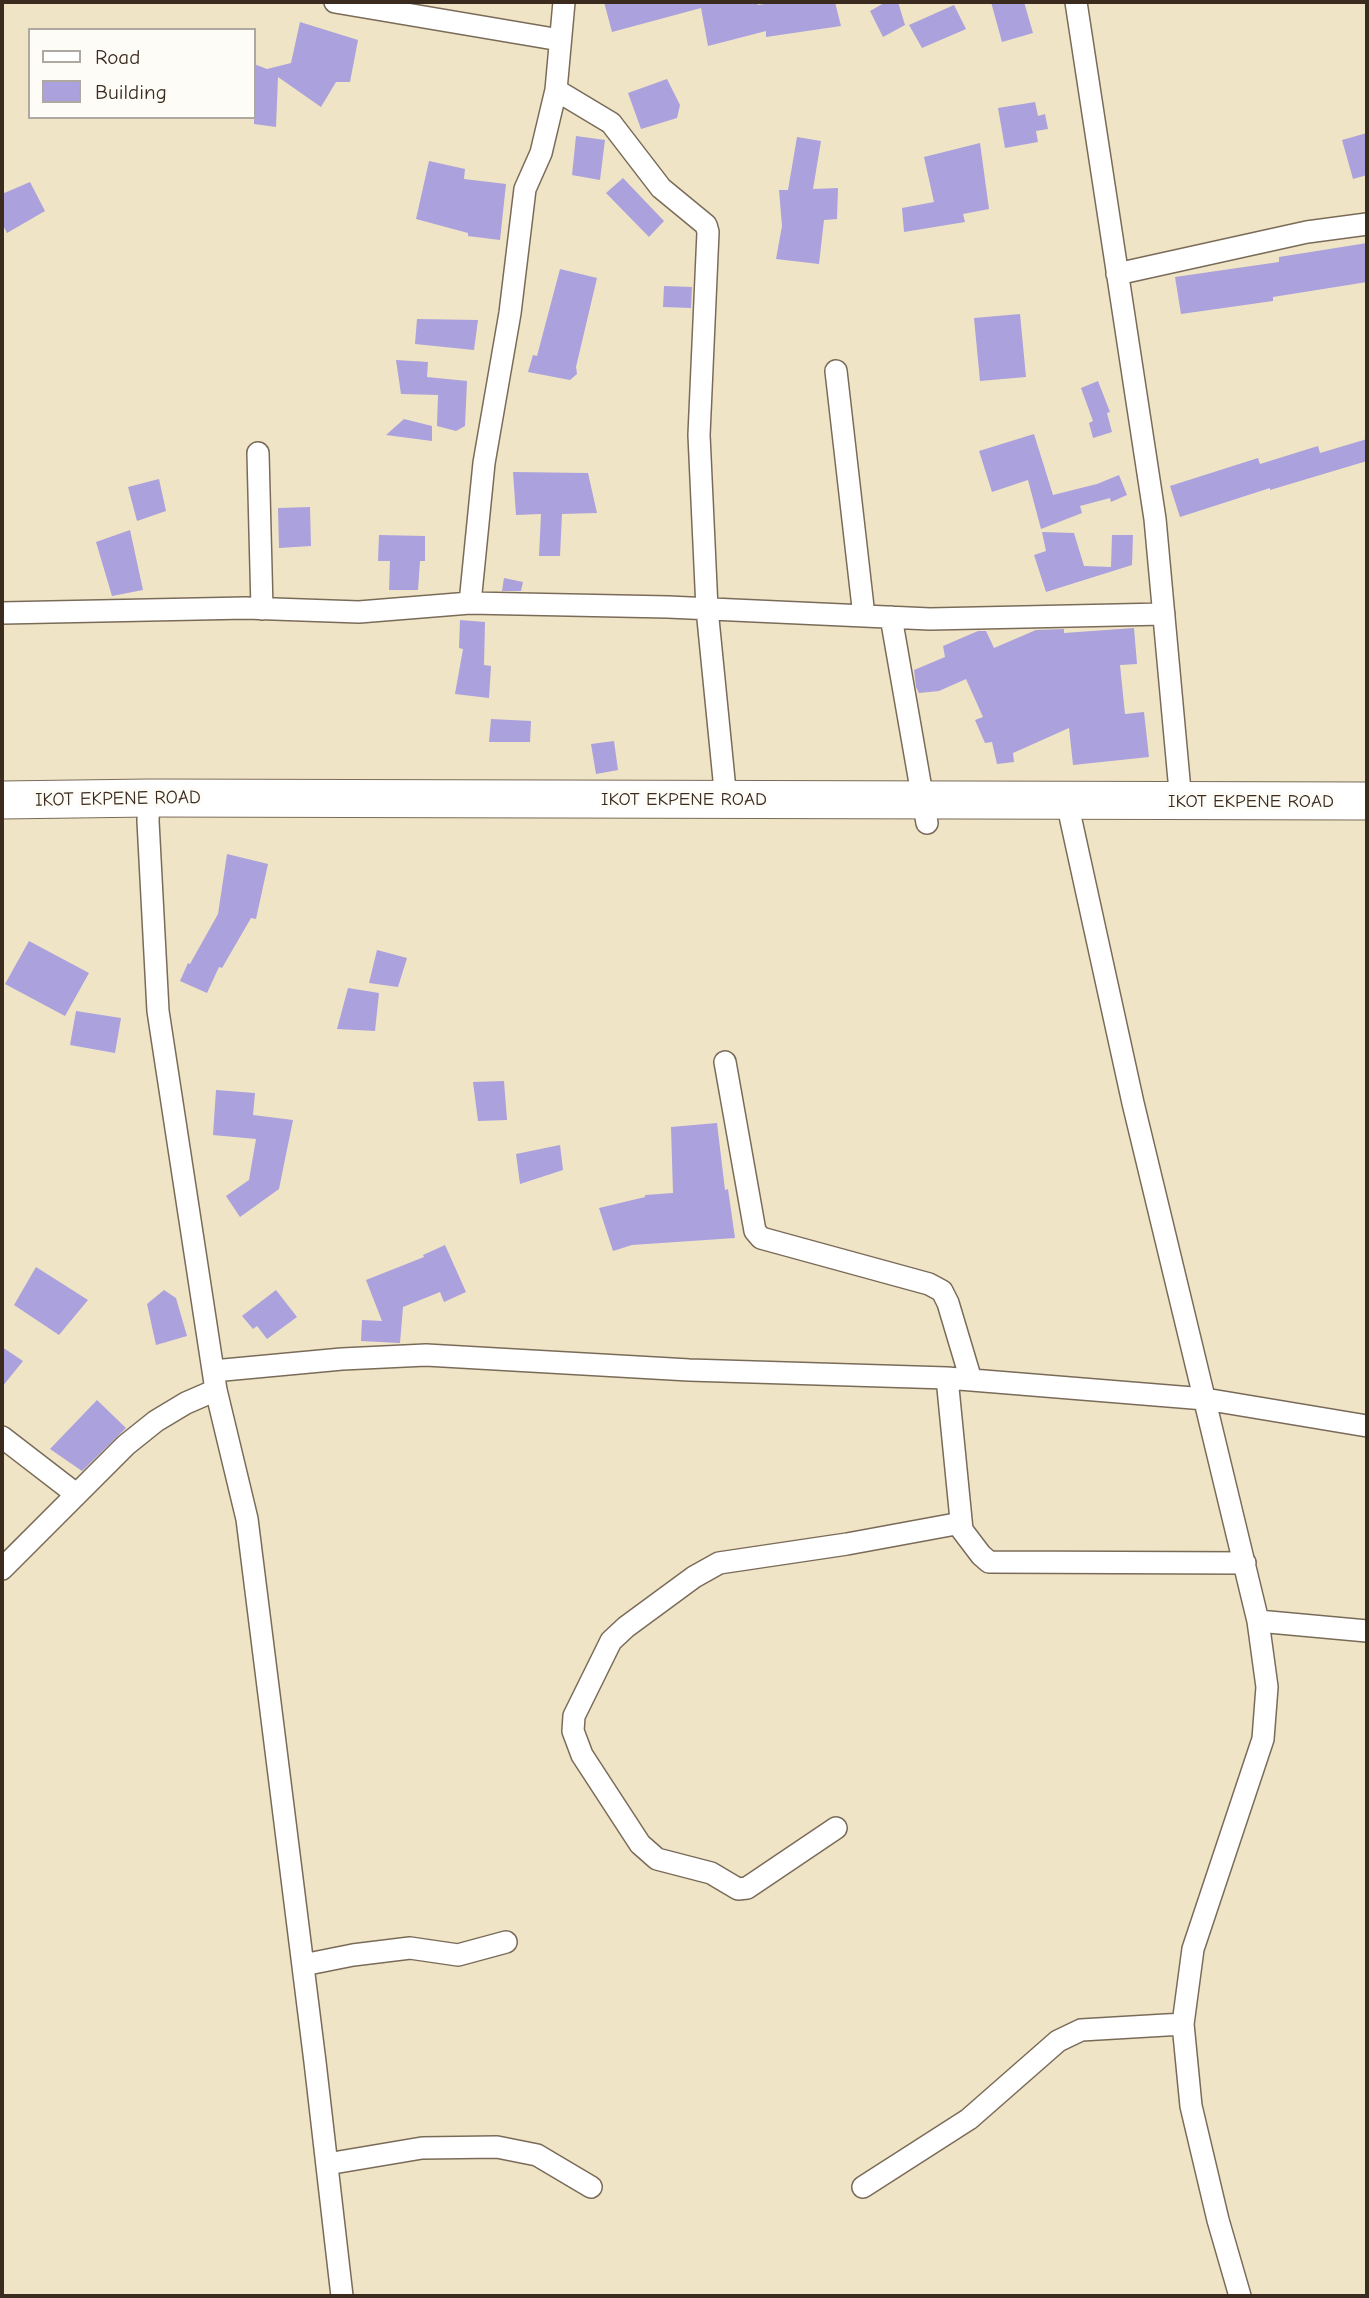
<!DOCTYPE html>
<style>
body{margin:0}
#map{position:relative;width:1369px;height:2298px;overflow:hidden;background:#f0e4c6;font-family:"Comic Neue",sans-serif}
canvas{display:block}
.frame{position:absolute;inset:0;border:4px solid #3b2a1e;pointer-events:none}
.legend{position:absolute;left:28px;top:28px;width:228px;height:91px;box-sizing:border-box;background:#fdfcf7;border:2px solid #afa8a0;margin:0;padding:9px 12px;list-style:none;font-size:21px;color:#3b2a1e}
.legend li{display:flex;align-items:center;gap:14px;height:35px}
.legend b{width:35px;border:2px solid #afa8a0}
</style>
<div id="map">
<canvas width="1369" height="2298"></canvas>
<div class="frame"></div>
<ul class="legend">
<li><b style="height:9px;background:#fff"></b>Road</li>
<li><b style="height:19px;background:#aaa1dd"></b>Building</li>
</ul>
</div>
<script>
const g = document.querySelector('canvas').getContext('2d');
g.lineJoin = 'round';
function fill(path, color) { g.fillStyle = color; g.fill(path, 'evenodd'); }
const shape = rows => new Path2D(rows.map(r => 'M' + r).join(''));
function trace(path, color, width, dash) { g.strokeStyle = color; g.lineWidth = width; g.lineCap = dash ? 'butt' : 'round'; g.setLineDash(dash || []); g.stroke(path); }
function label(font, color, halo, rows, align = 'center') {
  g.font = font + ' "Comic Neue",sans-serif'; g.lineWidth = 6; g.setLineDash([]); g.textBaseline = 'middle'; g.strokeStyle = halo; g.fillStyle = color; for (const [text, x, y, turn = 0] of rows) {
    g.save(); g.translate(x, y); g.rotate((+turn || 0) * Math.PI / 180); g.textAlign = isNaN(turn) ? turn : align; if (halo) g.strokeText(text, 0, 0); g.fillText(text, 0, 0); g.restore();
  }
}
const building = shape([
 [604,2,757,2,758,5,777,2,835,2,841,26,766,37,766,31,708,46,701,8,612,32],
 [886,2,898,2,905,25,883,37,870,11],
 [991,2,1024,2,1033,33,1002,42],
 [954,5,966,29,922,48,909,25],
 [300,22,358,40,350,82,336,82,321,107,278,77,276,127,254,124,254,64,267,69,291,63],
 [667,79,680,105,677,118,641,129,628,93],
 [1035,102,1038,116,1045,114,1048,129,1036,131,1038,142,1005,148,998,108],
 [1367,133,1367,175,1353,179,1342,140],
 [576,136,605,140,600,180,572,175],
 [797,137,821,141,813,189,838,188,837,219,824,220,819,264,776,259,782,226,779,190,788,190],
 [980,143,989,209,963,214,965,222,904,232,902,208,934,202,924,157],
 [429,161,465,169,464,179,506,184,500,240,468,236,468,233,416,219],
 [623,178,664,221,649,237,606,193],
 [30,182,45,211,7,233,2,223,2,194],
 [1367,243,1367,282,1273,297,1273,301,1181,314,1175,277,1279,262,1279,257],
 [560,269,597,278,576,367,577,374,570,380,528,372,533,355,537,356],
 [664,286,692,287,691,308,663,307],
 [1020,314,1026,377,980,381,974,318],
 [417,319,478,320,474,350,415,344],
 [396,360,428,362,427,377,467,381,465,426,456,431,437,426,438,395,401,394],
 [1098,381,1110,412,1107,413,1112,432,1093,438,1089,423,1093,421,1081,388],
 [404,419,432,426,432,441,386,435],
 [1034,434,1053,495,1097,484,1119,475,1127,495,1111,502,1110,498,1080,506,1082,513,1041,529,1028,480,992,492,979,451],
 [1367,439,1367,461,1270,490,1270,488,1180,517,1170,486,1258,458,1260,464,1318,446,1320,453],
 [513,472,588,473,597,513,562,514,560,556,539,556,541,514,516,515],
 [159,479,166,511,137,521,128,487],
 [310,507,311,546,279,548,278,508],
 [130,530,143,590,112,596,96,542],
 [1042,532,1074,533,1084,566,1111,567,1112,535,1133,535,1132,565,1046,592,1034,555,1046,551],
 [379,535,425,536,425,561,420,561,418,590,389,590,390,561,378,561],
 [504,578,523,582,521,591,502,591],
 [460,620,485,622,484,665,491,666,489,698,455,694,463,649,459,648],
 [1134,628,1137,664,1120,665,1125,714,1144,712,1149,757,1073,765,1069,728,1013,753,1014,762,997,764,992,742,985,743,975,720,983,717,966,679,939,691,919,693,916,687,914,670,945,657,943,646,978,631,986,631,994,648,1036,630,1064,629,1064,633],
 [491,719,531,721,530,742,489,742],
 [614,741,618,770,596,774,591,744],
 [227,854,268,864,256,919,251,918,222,968,219,967,207,993,180,981,188,963,190,964,218,914],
 [29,941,89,973,65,1016,5,984],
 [377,950,407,958,398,987,369,983],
 [348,988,379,993,375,1031,337,1029],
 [76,1011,121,1018,115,1053,70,1045],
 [504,1081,507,1120,478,1121,473,1082],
 [216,1090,255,1093,253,1115,293,1120,279,1189,240,1217,226,1196,249,1180,256,1139,213,1135],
 [717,1123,725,1190,728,1189,735,1238,632,1245,613,1251,599,1208,645,1197,645,1195,673,1193,671,1127],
 [560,1145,563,1170,520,1184,516,1154],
 [445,1245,466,1292,444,1302,440,1292,403,1307,400,1343,361,1341,362,1320,382,1321,366,1280,424,1257,423,1255],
 [36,1267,88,1300,59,1335,14,1305],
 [164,1290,176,1298,187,1336,156,1345,147,1304],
 [276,1290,297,1317,267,1339,257,1326,253,1329,242,1316],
 [2,1347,23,1361,2,1387],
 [97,1400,126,1428,82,1471,50,1449]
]);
const minor = shape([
 [335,2,560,40],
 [1076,2,1155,519,1181,802],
 [556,90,611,123,661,188,706,225,708,232,699,435,707,609,726,800],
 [1117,274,1307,232,1367,224],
 [836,371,864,616],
 [258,453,262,609],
 [470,603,484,463,510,313,525,189,541,153,556,90,564,2],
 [2,613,246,608,359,612,470,603,668,607,930,619,1164,614],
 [891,617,927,823],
 [149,798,148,821,158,1011,216,1390,247,1519,315,2062,342,2296],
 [1067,802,1133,1103,1258,1621,1267,1687,1263,1739,1193,1949,1183,2024,1191,2106,1218,2220,1240,2296],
 [725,1062,755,1231,761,1238,929,1284,942,1291,948,1303,971,1380],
 [213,1371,342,1359,426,1355,689,1370,947,1378,1205,1399,1367,1426],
 [947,1378,962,1530,981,1555,989,1562,1245,1563],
 [2,1437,76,1494],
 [2,1569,126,1445,156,1421,186,1403,216,1390],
 [1258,1621,1367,1631],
 [836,1828,747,1888,738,1889,711,1873,657,1859,640,1844,582,1755,573,1731,574,1716,611,1641,626,1627,694,1577,719,1563,847,1544,961,1523],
 [303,1965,353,1955,410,1948,458,1955,506,1942],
 [327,2164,422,2148,497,2147,537,2155,591,2187],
 [863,2187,969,2119,1058,2041,1081,2030,1183,2024]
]);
const trunk = shape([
 [2,800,149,798,1367,801]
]);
const streetNames = [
 ["IKOT EKPENE ROAD",118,799,-1],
 ["IKOT EKPENE ROAD",684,800],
 ["IKOT EKPENE ROAD",1251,802]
];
fill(building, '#aaa1dd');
trace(minor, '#7a6b59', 24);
trace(trunk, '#7a6b59', 39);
trace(minor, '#fff', 21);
trace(trunk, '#fff', 37);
label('19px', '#3b2a1e', '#fdfcf7', streetNames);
</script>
